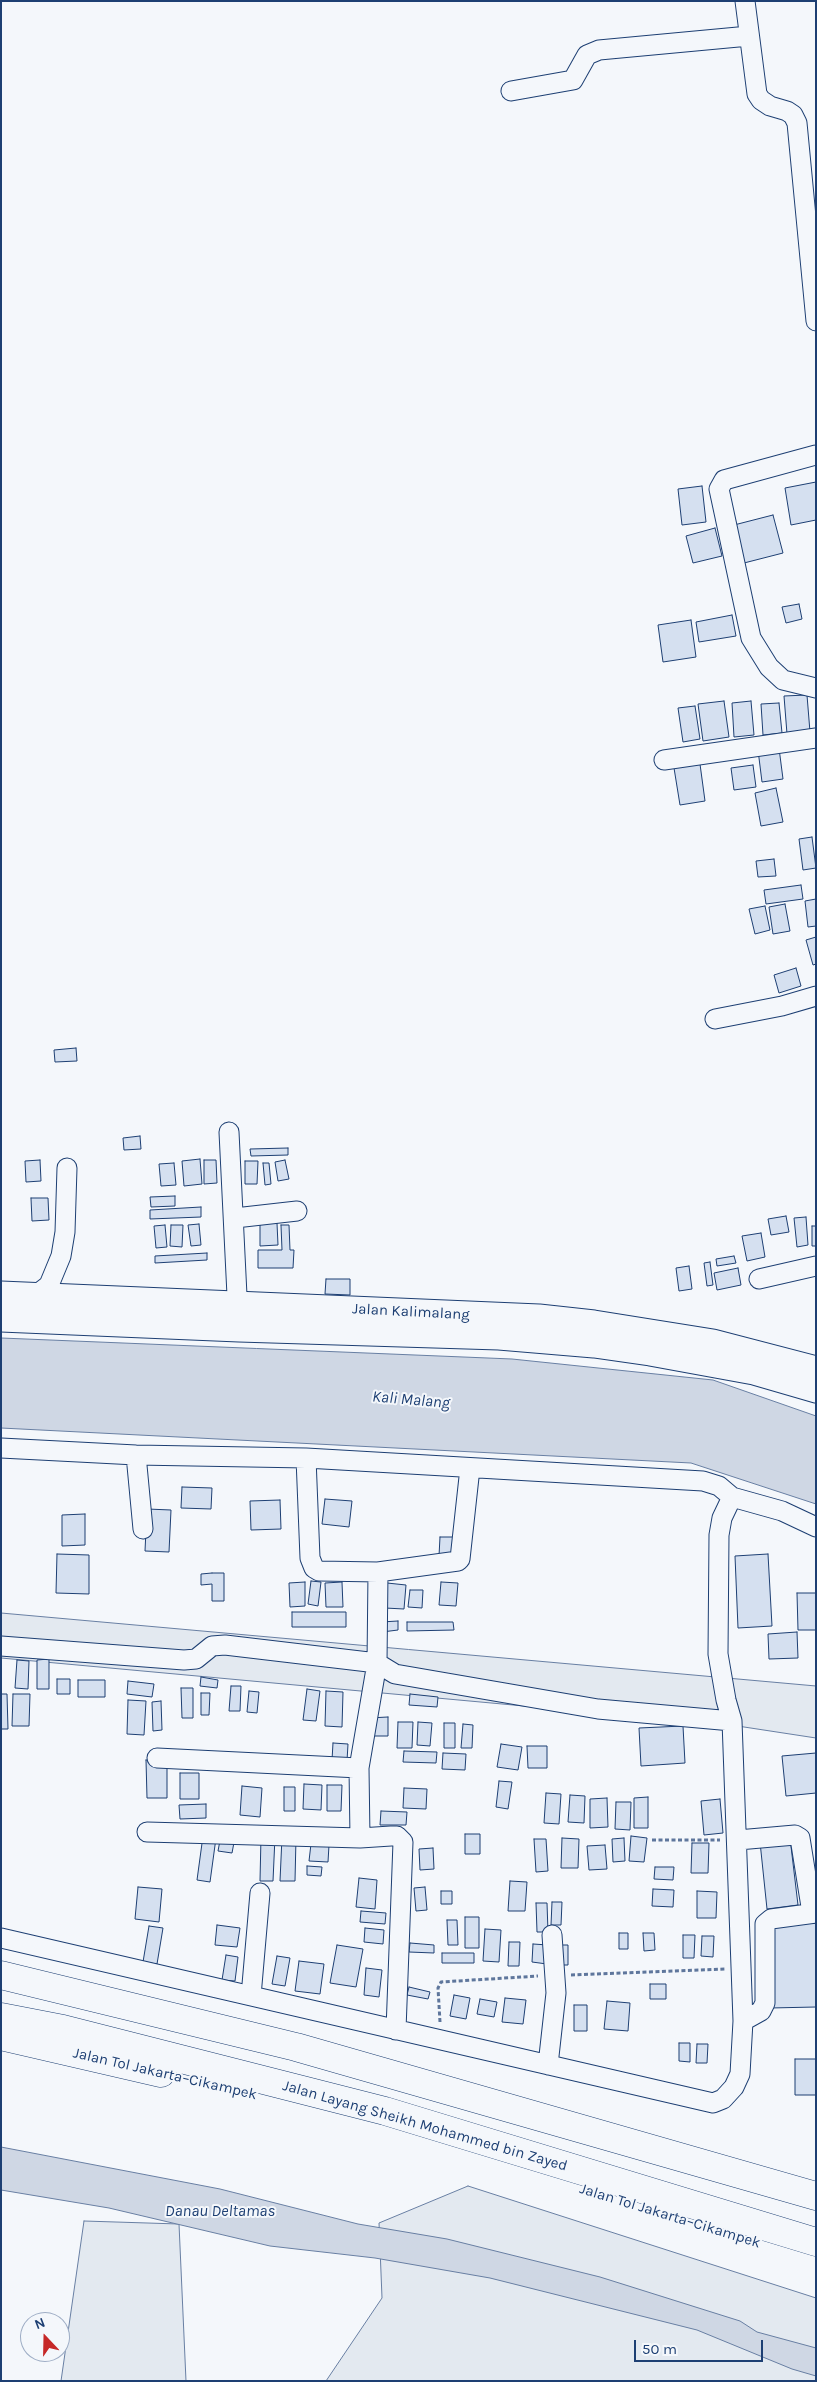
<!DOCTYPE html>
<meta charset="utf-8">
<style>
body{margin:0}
#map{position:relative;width:817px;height:2382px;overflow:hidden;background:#f4f7fb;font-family:Karla,sans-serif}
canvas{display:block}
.frame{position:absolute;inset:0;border:2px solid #1d3f73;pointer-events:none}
.north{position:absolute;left:20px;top:2312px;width:50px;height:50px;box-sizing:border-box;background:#f4f7fb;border:1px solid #9eadc5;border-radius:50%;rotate:339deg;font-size:14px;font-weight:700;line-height:20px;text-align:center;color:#1d3f73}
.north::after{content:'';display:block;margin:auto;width:18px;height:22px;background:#c62828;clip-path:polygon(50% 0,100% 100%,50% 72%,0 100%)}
.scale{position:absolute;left:634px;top:2340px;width:129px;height:22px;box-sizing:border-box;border:2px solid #1d3f73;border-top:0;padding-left:6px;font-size:15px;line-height:18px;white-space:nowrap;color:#1d3f73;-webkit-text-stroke:4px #f4f7fb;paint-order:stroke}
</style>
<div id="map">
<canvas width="817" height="2382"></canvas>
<div class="frame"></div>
<div class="north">N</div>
<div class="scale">50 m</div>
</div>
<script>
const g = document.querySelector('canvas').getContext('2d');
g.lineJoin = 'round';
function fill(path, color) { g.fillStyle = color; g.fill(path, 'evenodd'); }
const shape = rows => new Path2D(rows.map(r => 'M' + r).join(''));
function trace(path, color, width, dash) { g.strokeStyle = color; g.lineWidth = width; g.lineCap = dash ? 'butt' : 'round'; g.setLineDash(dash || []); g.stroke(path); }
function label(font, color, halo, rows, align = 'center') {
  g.font = font + ' Karla,sans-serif'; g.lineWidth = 4; g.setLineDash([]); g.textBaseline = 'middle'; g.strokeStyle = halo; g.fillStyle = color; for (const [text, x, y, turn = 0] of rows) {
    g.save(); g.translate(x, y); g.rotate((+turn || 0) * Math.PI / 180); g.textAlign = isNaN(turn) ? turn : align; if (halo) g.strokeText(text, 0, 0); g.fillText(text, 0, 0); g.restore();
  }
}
const green = shape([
 [1,1613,816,1686,816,1738,731,1725,1,1658,1,1613],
 [468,2186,816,2298,816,2381,326,2381,382,2298,379,2223,468,2186],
 [84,2221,179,2224,186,2381,61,2381,84,2221]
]);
const water = shape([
 [1,1338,512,1359,713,1380,816,1416,816,1504,691,1463,1,1428,1,1338],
 [1,2147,220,2189,358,2224,447,2239,600,2277,740,2321,757,2332,816,2348,816,2376,792,2369,697,2330,490,2278,375,2258,270,2246,109,2208,1,2190,1,2147]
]);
const building = shape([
 [816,482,816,520,791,525,785,488,816,482],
 [702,486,706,522,682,525,678,489,702,486],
 [773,515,783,553,744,563,734,525,773,515],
 [715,528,722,556,693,563,686,536,715,528],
 [799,604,802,619,786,623,782,607,799,604],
 [732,615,736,636,699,642,696,622,732,615],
 [691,620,696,657,663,662,658,625,691,620],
 [807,695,810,732,787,734,784,696,807,695],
 [724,701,729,737,703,741,698,704,724,701],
 [751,701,754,735,734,737,732,703,751,701],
 [779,703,782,733,763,735,761,704,779,703],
 [695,706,700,739,683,742,678,708,695,706],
 [779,748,783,779,762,782,758,750,779,748],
 [700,764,705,801,680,805,674,768,700,764],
 [753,765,756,787,734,790,731,768,753,765],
 [776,788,783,822,761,826,755,793,776,788],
 [812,837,816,868,803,870,799,839,812,837],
 [774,859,776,876,758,877,756,861,774,859],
 [801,885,803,899,766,904,764,890,801,885],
 [816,899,816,926,808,927,805,901,816,899],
 [785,904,790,931,773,934,769,907,785,904],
 [765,906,770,930,755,934,749,909,765,906],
 [816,937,816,964,813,965,806,940,816,937],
 [796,968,801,986,779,993,774,975,796,968],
 [76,1048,77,1061,55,1062,54,1050,76,1048],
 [140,1136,141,1149,124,1150,123,1138,140,1136],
 [288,1148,288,1155,251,1156,250,1149,288,1148],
 [200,1159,202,1184,184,1186,182,1161,200,1159],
 [40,1160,41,1181,26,1182,25,1161,40,1160],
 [204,1160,216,1160,217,1183,204,1184,204,1160],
 [285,1160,289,1179,278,1181,275,1162,285,1160],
 [245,1161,258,1161,257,1184,245,1184,245,1161],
 [174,1163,176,1185,161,1186,159,1164,174,1163],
 [263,1163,269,1163,271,1184,265,1185,263,1163],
 [175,1196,175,1206,151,1207,150,1197,175,1196],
 [31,1198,48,1198,49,1220,32,1221,31,1198],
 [201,1207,201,1217,150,1219,150,1210,201,1207],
 [786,1216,789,1232,771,1235,768,1219,786,1216],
 [806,1217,808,1245,797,1247,794,1218,806,1217],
 [277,1223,278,1245,260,1246,260,1224,277,1223],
 [199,1224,201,1245,191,1246,188,1225,199,1224],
 [165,1225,167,1247,156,1248,154,1226,165,1225],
 [171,1225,183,1225,182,1247,170,1246,171,1225],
 [281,1225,289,1225,290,1250,294,1250,293,1268,258,1268,258,1250,282,1250,281,1225],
 [812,1226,816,1226,816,1246,812,1246,812,1226],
 [761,1233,765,1257,747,1261,742,1236,761,1233],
 [207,1253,207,1260,155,1263,155,1256,207,1253],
 [734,1256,736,1263,717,1266,716,1259,734,1256],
 [710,1262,713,1285,707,1286,704,1263,710,1262],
 [689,1266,692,1289,679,1291,676,1268,689,1266],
 [738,1268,741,1285,717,1290,714,1273,738,1268],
 [326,1279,350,1279,350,1295,325,1294,326,1279],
 [182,1487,212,1488,211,1509,181,1508,182,1487],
 [325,1499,352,1501,349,1527,322,1524,325,1499],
 [280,1500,281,1529,251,1530,250,1501,280,1500],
 [147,1509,171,1510,169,1552,145,1551,147,1509],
 [85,1514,85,1545,62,1546,62,1515,85,1514],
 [440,1537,457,1537,456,1556,439,1556,440,1537],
 [57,1554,89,1555,89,1594,56,1593,57,1554],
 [768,1554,772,1626,738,1628,735,1556,768,1554],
 [212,1573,224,1573,224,1601,212,1601,212,1584,201,1585,201,1574,212,1573],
 [311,1581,321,1582,318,1606,308,1604,311,1581],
 [305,1582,305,1606,290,1607,289,1583,305,1582],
 [342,1582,343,1607,326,1607,325,1583,342,1582],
 [441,1582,458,1583,456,1606,439,1605,441,1582],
 [387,1583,406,1585,404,1609,385,1608,387,1583],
 [410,1590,423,1590,422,1608,408,1607,410,1590],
 [797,1593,816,1593,816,1630,798,1630,797,1593],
 [292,1612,346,1612,346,1627,292,1627,292,1612],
 [398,1621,398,1630,382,1632,381,1622,398,1621],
 [407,1622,453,1622,454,1630,407,1631,407,1622],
 [797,1632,798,1658,769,1659,768,1634,797,1632],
 [49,1659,49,1689,37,1689,37,1660,49,1659],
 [17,1660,29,1661,28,1689,15,1688,17,1660],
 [201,1677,218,1680,217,1688,200,1686,201,1677],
 [57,1679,70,1679,70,1694,57,1694,57,1679],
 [78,1680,105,1680,105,1697,78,1697,78,1680],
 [128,1681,154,1684,152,1697,127,1694,128,1681],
 [231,1686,241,1686,240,1711,229,1711,231,1686],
 [181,1688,193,1688,193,1718,182,1718,181,1688],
 [307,1689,320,1691,316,1721,303,1720,307,1689],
 [249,1691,259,1692,257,1713,247,1712,249,1691],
 [326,1691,343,1692,342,1727,325,1726,326,1691],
 [201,1693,210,1693,209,1715,201,1715,201,1693],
 [1,1694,7,1694,8,1729,1,1729,1,1694],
 [13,1694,30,1694,29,1726,12,1726,13,1694],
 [410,1694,438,1697,437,1707,409,1705,410,1694],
 [128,1700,146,1701,144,1735,127,1734,128,1700],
 [161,1701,162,1730,153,1731,152,1702,161,1701],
 [388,1717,388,1736,370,1736,369,1718,388,1717],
 [398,1722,413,1722,412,1748,397,1748,398,1722],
 [418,1722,432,1723,430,1746,417,1745,418,1722],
 [444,1723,455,1723,455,1748,444,1748,444,1723],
 [463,1724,473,1725,472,1748,461,1748,463,1724],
 [683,1726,685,1763,641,1766,639,1728,683,1726],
 [333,1743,348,1744,347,1761,332,1760,333,1743],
 [501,1744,522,1747,518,1770,497,1767,501,1744],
 [527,1746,547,1746,547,1768,528,1768,527,1746],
 [404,1751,437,1752,436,1763,403,1762,404,1751],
 [443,1753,466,1754,465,1770,442,1769,443,1753],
 [816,1753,816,1793,786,1796,782,1756,816,1753],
 [146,1760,167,1760,167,1798,147,1798,146,1760],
 [180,1773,199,1773,199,1799,180,1799,180,1773],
 [499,1781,512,1782,508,1809,496,1807,499,1781],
 [304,1784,322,1785,321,1810,303,1809,304,1784],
 [327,1785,342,1785,341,1811,327,1811,327,1785],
 [242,1786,262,1788,260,1817,240,1815,242,1786],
 [284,1787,295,1787,295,1811,284,1811,284,1787],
 [404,1788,427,1789,426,1809,403,1808,404,1788],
 [546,1793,561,1794,559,1824,544,1823,546,1793],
 [570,1795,585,1796,584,1823,568,1822,570,1795],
 [648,1797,648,1828,634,1828,634,1798,648,1797],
 [607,1798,608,1827,590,1828,590,1799,607,1798],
 [720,1799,723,1833,704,1835,701,1801,720,1799],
 [616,1802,631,1802,630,1830,615,1829,616,1802],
 [206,1804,206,1818,180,1819,179,1805,206,1804],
 [381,1811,407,1812,406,1825,380,1825,381,1811],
 [465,1834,480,1834,480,1854,465,1854,465,1834],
 [221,1835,235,1837,232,1853,218,1851,221,1835],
 [203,1836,216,1838,210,1882,197,1880,203,1836],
 [631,1836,647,1838,644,1862,629,1861,631,1836],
 [261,1837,275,1837,273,1881,260,1881,261,1837],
 [282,1837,296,1838,295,1881,280,1881,282,1837],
 [562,1838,579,1839,578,1868,561,1868,562,1838],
 [624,1838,625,1861,613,1862,612,1839,624,1838],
 [790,1838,798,1905,767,1909,760,1842,790,1838],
 [534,1839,546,1839,548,1871,536,1872,534,1839],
 [692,1843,709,1843,708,1873,691,1873,692,1843],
 [311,1844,329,1845,328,1862,309,1861,311,1844],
 [605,1845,607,1869,589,1870,587,1846,605,1845],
 [433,1848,434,1869,420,1870,419,1849,433,1848],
 [307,1866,322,1867,321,1876,307,1875,307,1866],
 [655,1867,674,1867,673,1880,654,1879,655,1867],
 [359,1878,377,1880,375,1909,356,1907,359,1878],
 [510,1881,527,1882,525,1911,508,1911,510,1881],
 [138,1887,162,1889,159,1922,135,1919,138,1887],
 [425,1887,427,1910,416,1911,414,1888,425,1887],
 [653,1889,674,1890,673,1907,652,1906,653,1889],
 [441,1891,452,1891,452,1904,441,1904,441,1891],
 [697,1891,717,1892,716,1918,697,1918,697,1891],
 [552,1902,562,1902,561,1925,551,1925,552,1902],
 [536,1903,547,1903,548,1932,537,1932,536,1903],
 [361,1911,386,1913,385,1924,360,1922,361,1911],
 [465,1917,479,1917,479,1948,465,1948,465,1917],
 [447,1920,457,1920,458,1945,448,1945,447,1920],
 [816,1923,816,2007,770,2008,769,1924,816,1923],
 [217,1925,240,1928,237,1947,215,1945,217,1925],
 [149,1926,163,1928,157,1964,143,1962,149,1926],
 [365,1928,384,1930,383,1944,364,1942,365,1928],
 [485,1929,501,1930,499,1962,483,1961,485,1929],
 [619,1933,628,1933,628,1949,619,1949,619,1933],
 [643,1933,654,1933,655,1950,644,1951,643,1933],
 [683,1935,695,1935,694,1958,683,1958,683,1935],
 [702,1936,714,1936,713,1957,701,1956,702,1936],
 [509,1942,520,1942,519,1966,508,1966,509,1942],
 [410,1943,434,1945,434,1953,409,1952,410,1943],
 [533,1944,548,1945,547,1964,532,1962,533,1944],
 [337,1945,363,1949,356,1987,330,1983,337,1945],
 [556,1945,568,1945,568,1965,556,1965,556,1945],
 [442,1953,474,1953,474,1963,442,1963,442,1953],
 [226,1955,238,1957,235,1981,222,1980,226,1955],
 [277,1956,290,1958,285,1986,272,1984,277,1956],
 [299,1961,324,1964,320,1994,295,1991,299,1961],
 [366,1968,382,1970,379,1997,364,1995,366,1968],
 [650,1984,666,1984,666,1999,650,1999,650,1984],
 [409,1987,430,1992,428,1999,407,1995,409,1987],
 [454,1995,470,1998,466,2019,450,2016,454,1995],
 [505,1998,526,2000,523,2024,502,2022,505,1998],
 [480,1999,497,2002,494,2017,477,2014,480,1999],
 [607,2001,630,2003,628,2031,604,2029,607,2001],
 [574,2005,587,2005,587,2031,574,2031,574,2005],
 [679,2043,690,2043,690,2062,679,2061,679,2043],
 [697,2044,708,2044,707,2063,696,2063,697,2044],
 [795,2059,816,2059,816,2095,795,2095,795,2059]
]);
const path = shape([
 [652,1840,720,1840],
 [571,1975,725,1969],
 [440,2022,438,1988,441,1982,538,1976]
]);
const minor = shape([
 [745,1,757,94,761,100,770,106,787,111,793,115,797,123,816,321],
 [511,91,573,80,587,55,599,50,749,36],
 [816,455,724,480,719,489,751,638,769,667,783,680,816,688],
 [664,760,816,738],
 [715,1019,782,1006,816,996],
 [229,1132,238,1316],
 [235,1218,297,1211],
 [759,1279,816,1266],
 [36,1302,36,1295,49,1285,61,1256,65,1232,67,1168],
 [1,1448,136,1455,306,1458,703,1481,719,1486,732,1497,782,1511,816,1527],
 [136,1455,143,1529],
 [306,1458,310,1558,314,1568,319,1571,378,1572,458,1561,460,1559,470,1468],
 [1,1646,184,1660,196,1659,212,1646,225,1645,377,1663,395,1674,598,1709,732,1721],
 [157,1758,359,1768,360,1838,391,1836,397,1836,403,1842,396,2030],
 [359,1768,377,1663,378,1572],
 [147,1832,360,1838],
 [738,1840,795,1835,800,1838,812,1913],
 [1,1938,713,2103,723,2099,734,2087,740,2074,743,2021,732,1721,726,1700,718,1654,719,1535,722,1518,732,1497],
 [251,1996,260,1893],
 [743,2021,761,2011,765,2003,765,1924,771,1919,816,1913],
 [548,2065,556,1993,552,1935]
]);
const major = shape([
 [1,1294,539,1317,594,1323,713,1342,816,1369],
 [1,1319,239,1329,499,1337,594,1345,650,1353,754,1372,816,1390]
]);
const highway = shape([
 [1,1975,296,2047,816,2196],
 [1,2017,63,2029,385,2111,816,2242],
 [1,2036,161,2073]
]);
const streetNames = [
 ["Jalan Kalimalang",411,1312,3],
 ["Jalan Tol Jakarta–Cikampek",165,2074,13],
 ["Jalan Layang Sheikh Mohammed bin Zayed",425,2126,16],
 ["Jalan Tol Jakarta–Cikampek",670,2216,17]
];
const waterNames = [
 ["Kali Malang",411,1400,5],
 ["Danau Deltamas",220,2211]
];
fill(green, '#e3e9f0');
trace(green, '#687fa3', 1);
fill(water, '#cfd7e4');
trace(water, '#687fa3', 1);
fill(building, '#d5e0f0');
trace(building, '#1d3f73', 1);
trace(minor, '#1d3f73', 21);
trace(major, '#1d3f73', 27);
trace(highway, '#1d3f73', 29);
trace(path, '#5e769c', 3, [4, 2.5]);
trace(minor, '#f4f7fb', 19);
trace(major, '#f4f7fb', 25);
trace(highway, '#f4f7fb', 28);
label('15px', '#1d3f73', '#f4f7fb', streetNames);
label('italic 16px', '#1d3f73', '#f4f7fb', waterNames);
</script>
